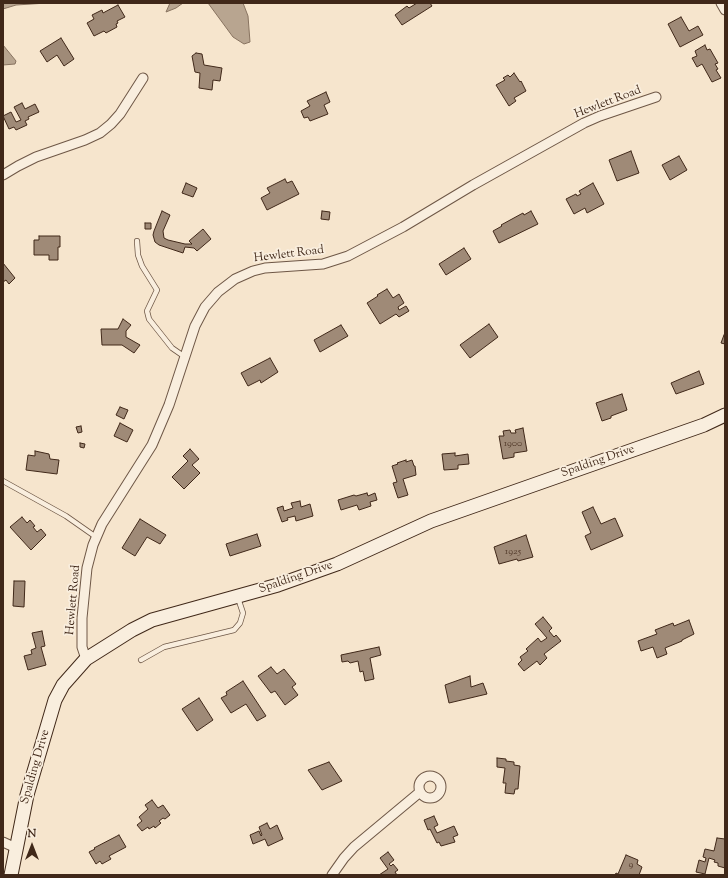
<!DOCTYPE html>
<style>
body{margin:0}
#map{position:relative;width:728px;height:878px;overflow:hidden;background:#f6e5cd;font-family:"Sorts Mill Goudy",serif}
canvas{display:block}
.frame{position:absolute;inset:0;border:4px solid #402819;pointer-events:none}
.north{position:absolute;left:12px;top:826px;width:40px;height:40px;-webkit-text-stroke:3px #f9eede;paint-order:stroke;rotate:0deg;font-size:11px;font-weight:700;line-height:16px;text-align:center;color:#402819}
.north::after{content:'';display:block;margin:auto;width:14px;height:18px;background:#402819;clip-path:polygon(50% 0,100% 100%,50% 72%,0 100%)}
</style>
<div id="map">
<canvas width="728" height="878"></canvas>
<div class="frame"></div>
<div class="north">N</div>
</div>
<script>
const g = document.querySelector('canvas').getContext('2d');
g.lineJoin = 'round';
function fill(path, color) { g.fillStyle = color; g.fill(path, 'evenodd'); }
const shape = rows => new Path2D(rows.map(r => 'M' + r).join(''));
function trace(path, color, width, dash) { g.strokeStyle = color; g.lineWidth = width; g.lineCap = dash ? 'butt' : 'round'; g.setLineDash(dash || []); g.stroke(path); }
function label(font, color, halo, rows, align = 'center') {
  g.font = font + ' "Sorts Mill Goudy",serif'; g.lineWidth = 3.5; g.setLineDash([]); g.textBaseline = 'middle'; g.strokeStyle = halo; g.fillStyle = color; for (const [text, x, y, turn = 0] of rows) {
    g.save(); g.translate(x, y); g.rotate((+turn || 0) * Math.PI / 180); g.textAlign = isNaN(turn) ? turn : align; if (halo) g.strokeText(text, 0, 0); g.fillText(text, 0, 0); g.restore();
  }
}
const water = shape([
 [3,3,47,3,16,5,3,9,3,3],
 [170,3,183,3,176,8,166,12,170,3],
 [208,3,243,3,248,16,250,42,244,44,233,37,208,3],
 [3,45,16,61,15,64,3,65,3,45]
]);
const building = shape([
 [417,3,430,3,432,6,402,25,395,15,407,6,409,8,417,3],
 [118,5,125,17,117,21,118,23,116,24,117,27,106,33,104,31,94,36,87,23,94,19,92,15,102,10,103,13,118,5],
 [681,17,689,31,698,26,703,35,680,47,668,24,681,17],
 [61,38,74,59,64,66,57,55,47,62,40,51,61,38],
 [705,45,707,50,710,49,718,63,715,64,718,69,716,70,721,78,712,82,702,64,697,67,692,58,697,56,695,51,705,45],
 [196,53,202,54,204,65,222,68,220,81,213,80,212,90,199,88,200,73,195,72,192,56,196,53],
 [514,73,520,82,521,81,526,91,514,98,516,101,509,106,496,85,505,80,503,78,508,75,510,77,514,73],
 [326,92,330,102,324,105,328,114,310,121,308,117,304,118,301,111,310,106,307,101,326,92],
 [22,103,25,109,35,104,39,112,28,117,29,119,25,121,27,125,16,130,14,127,9,129,3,116,11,112,16,122,21,120,14,107,22,103],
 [631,151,639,173,617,181,609,160,631,151],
 [679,156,687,170,670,180,662,165,679,156],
 [285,179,287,183,292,181,299,194,267,210,261,198,270,193,267,188,285,179],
 [186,183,197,188,193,197,182,193,186,183],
 [593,183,604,204,587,213,585,208,574,214,566,199,576,194,577,196,581,194,579,191,593,183],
 [162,211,170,215,163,231,164,238,168,240,185,244,192,244,189,241,203,229,211,239,197,251,194,248,185,247,183,253,159,245,155,242,153,235,154,231,162,211],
 [322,211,330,212,329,220,321,219,322,211],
 [531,211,538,224,499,243,493,231,502,226,501,225,523,213,524,215,531,211],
 [145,223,151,223,151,229,145,229,145,223],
 [39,236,60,236,60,247,58,247,58,260,49,260,49,255,34,255,34,240,39,240,39,236],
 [464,248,471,259,446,275,439,264,464,248],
 [3,263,15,278,9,284,6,280,3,282,3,263],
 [387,289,393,298,399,294,404,303,398,307,399,310,406,306,409,311,399,317,396,314,380,324,367,303,378,296,377,295,387,289],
 [123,319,131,325,126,331,126,337,140,345,134,353,122,345,102,345,101,329,118,329,123,319],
 [489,324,498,337,470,358,460,345,489,324],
 [341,325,348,336,320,352,314,340,341,325],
 [724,335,725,335,725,344,721,343,724,335],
 [270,358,278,372,261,383,260,380,248,386,241,373,270,358],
 [699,371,704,384,676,394,671,383,699,371],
 [622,394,627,410,611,416,611,418,602,421,596,403,622,394],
 [120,407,128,410,124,419,116,415,120,407],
 [120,423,133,430,127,442,114,436,120,423],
 [81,426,82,432,78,433,76,427,81,426],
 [523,428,527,451,514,453,514,457,503,459,499,436,504,436,503,431,510,430,511,433,516,433,515,430,523,428],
 [80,443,85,444,84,448,80,447,80,443],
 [190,449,199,459,192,465,200,473,184,489,172,477,188,461,183,456,190,449],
 [35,451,49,454,50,459,59,460,57,474,26,470,28,455,35,456,35,451],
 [455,453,455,456,468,454,469,464,458,465,458,469,444,470,442,454,455,453],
 [406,460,406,462,412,460,414,466,415,466,416,475,403,479,408,495,398,498,393,483,397,482,392,466,398,464,397,463,406,460],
 [367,493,368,496,375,493,377,500,370,502,371,506,359,510,357,505,341,510,338,500,354,495,356,496,367,493],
 [300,501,301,507,310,504,313,516,296,521,295,516,287,518,288,520,282,522,277,508,283,506,284,511,293,508,291,503,300,501],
 [593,507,601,524,615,518,623,536,591,550,585,536,591,533,582,512,593,507],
 [22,517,27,523,30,520,35,526,33,527,37,532,41,529,46,535,31,550,10,527,22,517],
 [140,519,166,535,160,544,147,537,135,556,122,548,140,519],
 [257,534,261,546,230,556,226,544,257,534],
 [526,535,533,557,518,561,517,559,499,564,494,547,526,535],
 [14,581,25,581,24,607,13,606,14,581],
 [543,617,552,628,549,631,554,637,556,635,561,641,544,654,547,658,540,665,537,661,524,671,518,664,522,660,520,657,528,651,526,649,538,638,541,642,547,638,535,624,543,617],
 [689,620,694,634,682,640,682,641,665,648,667,654,657,658,653,647,641,651,638,641,657,634,655,630,673,623,674,626,689,620],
 [42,631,45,646,41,647,46,665,28,670,24,656,32,654,31,650,36,648,32,633,42,631],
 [379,647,381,655,370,658,374,679,365,681,363,671,360,672,358,661,350,663,348,661,342,662,341,655,379,647],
 [271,667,277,674,284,669,296,684,292,687,298,695,285,705,275,691,271,693,258,676,271,667],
 [470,676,471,687,483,683,487,694,449,703,445,685,470,676],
 [243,681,266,716,257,721,246,704,231,713,221,698,227,695,226,692,243,681],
 [199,698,213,720,197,731,182,709,199,698],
 [497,758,506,759,506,761,514,762,514,765,520,766,518,789,515,789,514,794,505,793,506,783,503,783,505,768,497,767,497,758],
 [329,762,342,781,322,790,308,770,329,762],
 [152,800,158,808,163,805,170,815,165,819,163,818,159,821,161,823,155,828,154,826,149,829,148,827,142,831,137,825,142,821,139,817,148,809,145,805,152,800],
 [434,816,438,825,434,827,437,833,454,826,458,835,453,837,455,842,441,846,439,842,437,843,430,829,428,830,424,820,434,816],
 [267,823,270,829,277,825,283,839,268,846,265,839,253,844,250,835,259,831,261,836,262,835,259,827,267,823],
 [119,835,126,847,109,856,111,859,102,864,100,861,96,864,89,852,95,849,94,848,119,835],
 [717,838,725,839,725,868,718,866,718,863,714,862,715,860,709,858,705,874,696,872,699,860,705,862,706,858,703,857,705,849,714,851,717,838],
 [388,852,394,860,389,864,391,866,393,864,398,870,395,872,397,875,379,875,388,869,380,858,388,852],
 [626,855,638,860,637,864,642,867,639,875,615,875,616,873,618,874,626,855]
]);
const lane = shape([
 [137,241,138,255,142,266,157,290,147,311,149,319,172,348,185,357],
 [3,481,66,516,96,537],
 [141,660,164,647,234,630,240,623,243,613,238,598]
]);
const street = shape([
 [721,3,725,10],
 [3,175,18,166,36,157,85,140,100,133,111,124,120,114,143,78],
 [86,659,82,647,82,618,87,568,93,545,102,524,152,445,169,405,195,326,205,307,218,292,235,279,253,271,265,268,323,264,348,256,403,227,473,185,584,123,600,116,656,97],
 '419 787a11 11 0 1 1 22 0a11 11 0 1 1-22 0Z',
 [3,842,16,848],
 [332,875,344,858,354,847,420,792]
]);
const secondary = shape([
 [11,875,27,795,55,700,63,685,86,659,132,630,152,620,278,585,337,564,431,521,704,425,725,415]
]);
const numberNames = [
 ["1900",513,444],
 ["1925",513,552],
 ["9",631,865]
];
const streetNames = [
 ["Hewlett Road",608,103,-21],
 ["Hewlett Road",289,255,-7],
 ["Spalding Drive",598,462,-19],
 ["Spalding Drive",296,578,-19],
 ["Hewlett Road",74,600,-85],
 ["Spalding Drive",36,767,-74]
];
fill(water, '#b8a590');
trace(water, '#887360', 1);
fill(building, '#9f8a77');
trace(building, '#402819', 1);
trace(lane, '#6e5746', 6);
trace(street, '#6e5746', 11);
trace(secondary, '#402819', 15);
trace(lane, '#f9eede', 4.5);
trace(street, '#f9eede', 9);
trace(secondary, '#f9eede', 13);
label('10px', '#584030', null, numberNames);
label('12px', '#402819', '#f9eede', streetNames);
</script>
